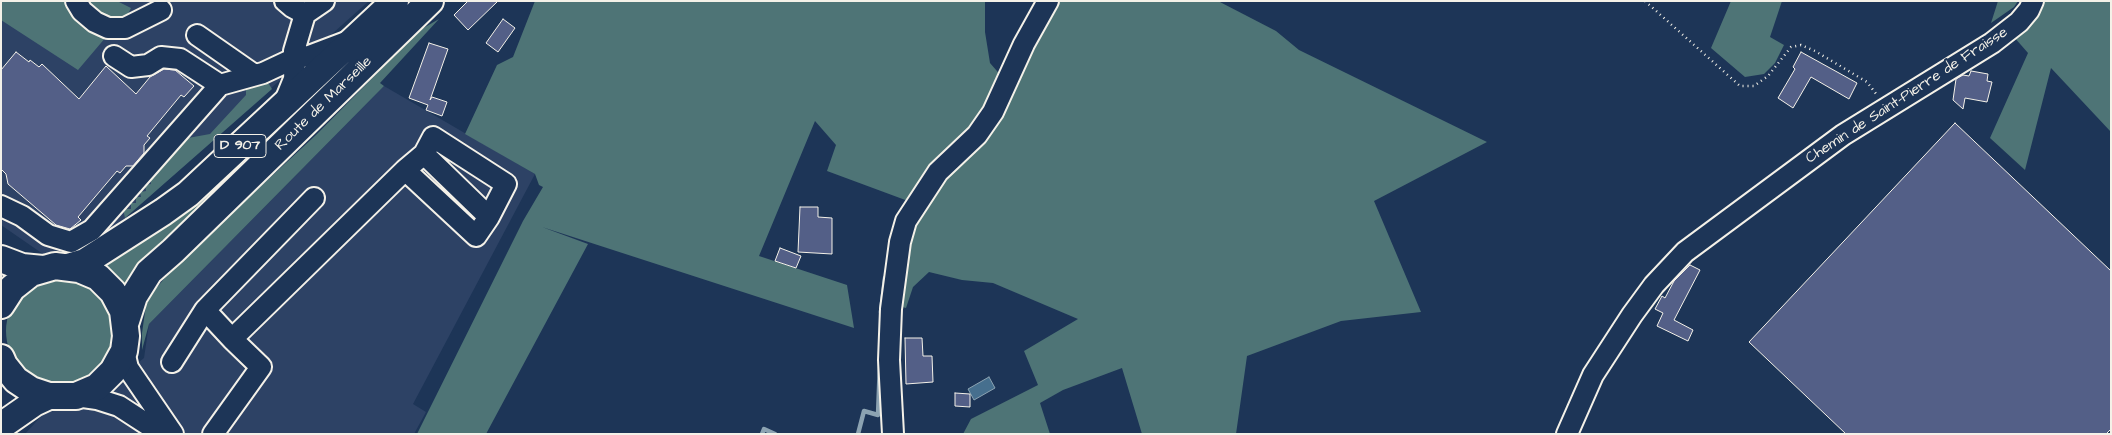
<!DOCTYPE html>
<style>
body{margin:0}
#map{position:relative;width:2112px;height:435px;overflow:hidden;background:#1d3557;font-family:"Architects Daughter",sans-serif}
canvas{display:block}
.frame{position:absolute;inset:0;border:2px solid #f4f1e8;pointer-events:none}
</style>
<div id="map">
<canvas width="2112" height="435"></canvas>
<div class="frame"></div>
</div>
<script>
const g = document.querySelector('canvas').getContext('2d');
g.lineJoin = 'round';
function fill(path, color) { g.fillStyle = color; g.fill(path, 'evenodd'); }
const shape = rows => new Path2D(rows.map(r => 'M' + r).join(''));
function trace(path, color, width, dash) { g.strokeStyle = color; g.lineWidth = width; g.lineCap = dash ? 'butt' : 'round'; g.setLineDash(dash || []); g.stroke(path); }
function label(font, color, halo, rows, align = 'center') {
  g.font = font + ' "Architects Daughter",sans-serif'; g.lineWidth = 4; g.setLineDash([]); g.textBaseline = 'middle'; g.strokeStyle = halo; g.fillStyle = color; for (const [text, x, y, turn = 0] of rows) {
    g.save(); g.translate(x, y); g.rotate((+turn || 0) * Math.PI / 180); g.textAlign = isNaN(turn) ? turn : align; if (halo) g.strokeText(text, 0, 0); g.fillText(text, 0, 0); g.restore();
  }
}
const built = shape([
 [1,1,369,1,124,219,93,241,75,250,43,254,1,225],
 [384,86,535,174,413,404,426,412,414,434,25,434,45,412,81,408,144,358,149,324]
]);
const green = shape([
 [1,1,66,1,106,37,78,70,1,20],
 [79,1,117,1,131,8,121,28],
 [535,1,985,1,985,32,990,63,1003,78,974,125,927,170,908,201,827,171,836,145,815,121,759,256,847,285,854,328,542,227,588,244,486,434,417,434,523,221,543,187,539,185,535,174,465,134,497,65,513,57],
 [1056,1,1218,1,1276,31,1299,50,1487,142,1374,201,1421,312,1341,321,1247,356,1236,434,1142,434,1122,368,1063,390,1040,403,1050,434,963,434,971,419,1038,385,1024,351,1078,319,993,283,962,280,929,272,913,287,906,308,895,305,916,218],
 [1731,1,1782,1,1770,37,1784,45,1775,63,1764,74,1745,77,1711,48],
 [1998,1,2018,1,2014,7,1991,23],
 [2041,1,2111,1,2111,132,2051,68,2025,170,1990,138,2028,53,2014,37],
 [439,19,380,83,384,86,149,324,142,350,142,333,146,305,153,292,174,267,317,134,420,30],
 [267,81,272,89,125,218,123,209,131,209,131,203,136,203,136,197,141,197,140,192,146,191,145,185,151,184,150,179,154,178,176,146,188,138,210,134,246,95,246,84],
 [242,157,248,163,125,291,99,265],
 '6 331a54 54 0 1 1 108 0a54 54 0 1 1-108 0Z'
]);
const water = shape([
 [989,377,995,388,974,400,968,389,989,377]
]);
const stream = shape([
 [881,312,885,278],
 [762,434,764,429,775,434],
 [858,434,864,411,878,415,880,362]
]);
const building = shape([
 [468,1,498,1,468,30,454,15,468,1],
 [503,19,515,28,498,52,486,43,503,19],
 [429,43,448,49,430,100,432,97,447,102,442,116,426,110,428,105,409,98,429,43],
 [16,52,29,62,30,60,39,67,42,64,79,99,106,66,136,94,150,77,164,69,175,70,194,86,184,97,181,95,147,136,150,138,144,145,144,153,133,166,126,166,120,173,117,171,78,217,81,220,70,229,56,225,8,184,6,174,1,169,1,70,16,52],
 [1801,52,1857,83,1849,99,1811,77,1793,108,1778,98,1795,69,1793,67,1801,52],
 [1971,71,1988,74,1987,81,1992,82,1987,102,1965,98,1963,109,1953,100,1956,79,1963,75,1969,76,1971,71],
 [1955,123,2111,271,2111,429,2106,434,1846,434,1749,342,1955,123],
 [800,207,818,207,818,217,832,218,832,254,798,252,800,207],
 [780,248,801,256,796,268,775,261,780,248],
 [1690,265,1700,270,1674,320,1693,330,1688,341,1657,326,1663,313,1655,309,1662,296,1665,298,1674,281,1690,265],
 [905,338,922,338,923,356,932,356,933,382,906,384,905,338],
 [955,393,970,394,970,407,955,406,955,393]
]);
const path = shape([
 [1645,1,1740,86,1754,86,1768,76,1791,47,1801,45,1815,51,1867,82,1877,95]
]);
const minor = shape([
 [76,1,82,11,95,22,108,28,125,28,161,10],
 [285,1,292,7,305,14],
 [197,35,253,74],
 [114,56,131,67,148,65,161,57,180,59,220,85],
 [285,101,294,79,295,58,309,56,346,42],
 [424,154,433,137,506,184,489,217],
 [1,206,22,216,48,235,71,242,92,230,220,85,263,73,295,58,294,51,305,14,324,1],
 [232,339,405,170,476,236,489,217,424,154,405,170],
 [124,351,128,368,173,434],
 [172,362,205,310],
 [76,396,97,399,119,406,162,434],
 [213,434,261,367,232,339,205,310,314,198],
 [893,434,889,360,891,309,900,242,906,221,938,172,977,135,993,112,1024,44,1048,1],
 [1567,434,1593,375,1632,315,1654,285,1685,252,1843,135,1992,43,2019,22,2029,10,2033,1]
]);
const major = shape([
 [1,259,22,267,43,269],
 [68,267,85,262,163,212,188,194,395,1],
 [1,305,12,288,31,273,55,266,79,269,98,277,113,292,123,311,126,336,124,351,113,371,97,387,76,396,49,396,31,390,16,380,4,365,1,358],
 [126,321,134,296,149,272,173,251,430,1],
 [1,426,34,403,49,396]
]);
const shields = [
 [240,146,52]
];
const shieldNames = [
 ["D 907",240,146]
];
const streetNames = [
 ["Chemin de Saint-Pierre de Fraisse",1907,96,-33],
 ["Route de Marseille",324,104,-44]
];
fill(built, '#2d4265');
fill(green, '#4e7476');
fill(water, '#466f8e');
trace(water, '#8ca3b2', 1);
trace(stream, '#8ca3b2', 4.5);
fill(building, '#535f87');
trace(building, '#f4f1e8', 1);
trace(minor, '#f4f1e8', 24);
trace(major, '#f4f1e8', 30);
trace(path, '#f4f1e8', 2.5, [1, 4]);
trace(minor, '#1d3557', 20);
trace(major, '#1d3557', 26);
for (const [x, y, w] of shields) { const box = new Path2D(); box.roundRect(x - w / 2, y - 11.5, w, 23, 4); g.fillStyle = '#1d3557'; g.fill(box); trace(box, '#f4f1e8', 1); }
label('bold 14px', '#f4f1e8', null, shieldNames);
label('15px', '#f4f1e8', '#1d3557', streetNames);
</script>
